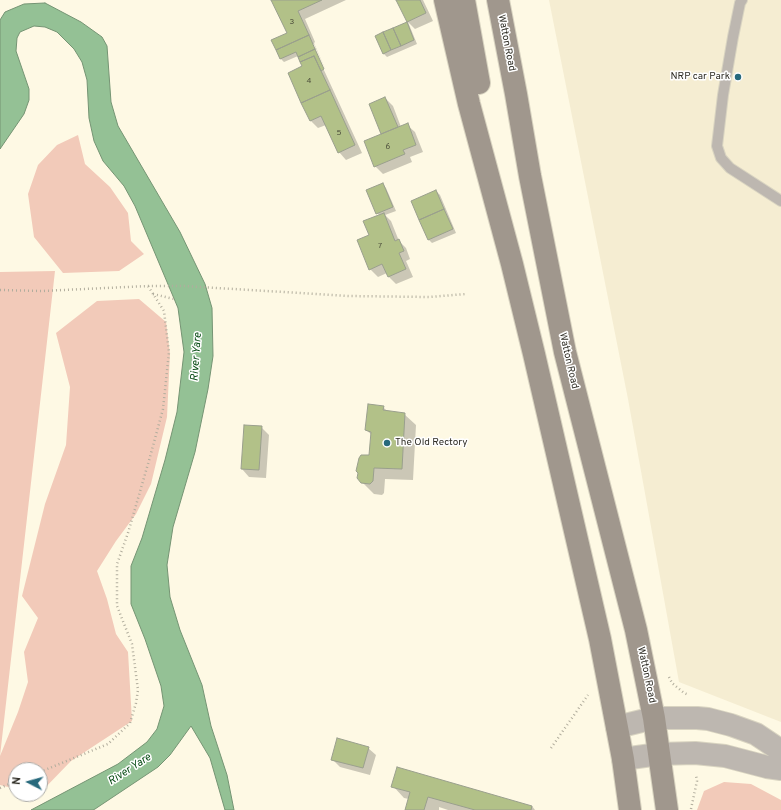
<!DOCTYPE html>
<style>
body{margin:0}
#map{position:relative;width:781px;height:810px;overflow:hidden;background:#fef9e4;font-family:Overpass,sans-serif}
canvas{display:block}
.north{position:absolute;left:8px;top:762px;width:40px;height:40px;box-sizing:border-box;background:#fff;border:1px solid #ababa7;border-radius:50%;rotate:276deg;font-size:11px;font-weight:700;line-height:16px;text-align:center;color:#2e2c24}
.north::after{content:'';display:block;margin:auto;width:14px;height:18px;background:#27697c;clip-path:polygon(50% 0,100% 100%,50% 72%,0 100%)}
</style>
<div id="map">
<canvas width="781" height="810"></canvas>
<div class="north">N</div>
</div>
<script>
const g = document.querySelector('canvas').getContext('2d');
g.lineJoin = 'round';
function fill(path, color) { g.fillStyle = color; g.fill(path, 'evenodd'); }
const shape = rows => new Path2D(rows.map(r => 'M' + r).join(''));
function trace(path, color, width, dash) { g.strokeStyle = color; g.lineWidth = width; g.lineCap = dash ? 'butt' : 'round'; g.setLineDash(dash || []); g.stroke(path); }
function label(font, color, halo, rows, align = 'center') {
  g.font = font + ' Overpass,sans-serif'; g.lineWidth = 3; g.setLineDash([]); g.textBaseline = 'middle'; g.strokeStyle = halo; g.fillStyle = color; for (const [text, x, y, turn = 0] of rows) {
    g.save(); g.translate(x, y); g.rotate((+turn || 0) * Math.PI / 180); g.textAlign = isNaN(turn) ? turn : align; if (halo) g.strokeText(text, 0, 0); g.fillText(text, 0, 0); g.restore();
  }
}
const built = shape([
 [549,0,781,0,781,722,679,682,628,399]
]);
const green = shape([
 [78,135,85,164,110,187,128,213,131,241,144,254,119,271,63,273,34,237,28,194,38,165,57,145],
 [55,271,0,756,18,712,28,682,24,652,38,618,22,596,45,504,66,445,70,387,56,333,97,301,139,299,166,322,170,354,167,417,151,484,136,514,116,541,97,571,107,599,116,634,128,652,132,721,71,761,40,793,40,770,16,770,16,789,0,785,0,272],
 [724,782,751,784,781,800,781,810,697,810,704,791]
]);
const water = shape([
 [45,3,81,22,102,37,107,46,111,102,118,126,180,232,205,284,212,308,213,356,208,389,195,452,173,527,167,565,170,597,180,630,202,685,211,726,227,775,234,810,225,810,210,758,191,726,170,755,158,767,95,809,93,810,31,810,118,764,147,742,157,729,164,706,161,686,145,639,131,604,131,566,142,538,165,460,177,412,184,352,178,308,135,206,124,186,103,161,94,141,89,118,87,80,82,62,74,49,57,32,45,27,34,26,20,32,17,38,16,51,29,89,29,100,24,114,0,149,0,20,5,12,24,4,45,3]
]);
const shadow = shape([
 [273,0,346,0,305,19,315,42,314,43,327,73,314,44,312,44,362,153,346,160,339,152,326,125,318,128,311,121,303,67,298,56,284,62,281,59,276,50,288,33],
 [397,0,423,0,433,21,415,29,408,22,417,44,387,57,383,53,376,36,408,22],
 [385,98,393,106,401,127,407,125,415,132,423,152,410,157,412,162,383,174,375,166,382,135,370,105],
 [383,184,386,188,396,211,385,215,391,221,399,241,406,248,410,259,406,261,413,277,396,284,388,276,387,273,378,277,370,269,370,235,379,215,377,213],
 [436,191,440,195,456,233,432,243,428,239],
 [383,407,388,412,404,414,416,425,413,480,385,479,384,493,382,495,374,494,362,482,370,456,372,435,366,430],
 [261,427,269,435,266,478,249,477,242,469],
 [368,748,376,755,370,775,340,767,332,759],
 [393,786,532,806,535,810,448,810,439,807,439,810,406,810,409,799,404,798]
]);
const building = shape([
 [271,0,322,0,298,11,309,35,276,50,271,40,287,33,271,0],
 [396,0,420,0,426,13,407,22,396,0],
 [407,22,414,40,401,46,393,28,407,22],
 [393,28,401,46,391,50,383,32,393,28],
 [383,32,391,50,383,54,375,36,383,32],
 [309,35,315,49,298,57,296,52,280,59,276,50,309,35],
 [315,49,324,69,321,71,314,56,300,62,298,57,315,49],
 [314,56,330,90,301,103,288,73,302,66,300,62,314,56],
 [330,90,355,145,338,153,321,116,310,121,301,103,330,90],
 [385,97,398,127,381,134,369,104,385,97],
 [408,123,416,145,403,150,405,154,374,167,364,141,408,123],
 [383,183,393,207,376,214,366,190,383,183],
 [436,190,444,209,419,220,411,201,436,190],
 [444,209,453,229,428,240,419,220,444,209],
 [384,213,395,241,399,239,404,251,399,253,406,269,388,277,382,264,369,270,357,240,369,235,363,221,384,213],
 [368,404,384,406,383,410,405,413,402,469,374,468,373,481,370,484,361,483,357,478,358,473,356,471,359,458,361,455,369,455,371,432,365,430,368,404],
 [244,425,262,426,259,470,241,469,244,425],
 [337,738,369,747,363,768,331,760,337,738],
 [397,767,532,806,531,810,475,810,428,797,424,810,405,810,410,792,391,787,397,767]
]);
const path = shape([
 [0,290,42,291,148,286,185,286,348,296,429,297,466,294],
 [153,294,174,299],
 [669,677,672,683,684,693,689,695],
 [551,748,588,695],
 [40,772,108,744,130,723,136,703,138,690,132,644,117,606,117,564,128,533,150,457,163,409,169,352,164,311,148,286],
 [0,788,16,781],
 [691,809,697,781,696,775]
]);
const service = shape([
 [742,0,740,3,733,37,723,95,717,146,721,158,730,168,781,201]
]);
const tertiary = shape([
 [617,727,654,718,697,718,708,719,731,725,756,734,777,748,781,753],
 [623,759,659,754,695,753,725,756,767,767,781,769]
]);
const secondary = shape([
 [445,0,469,104,512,264,534,354,600,639,623,759,630,810],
 [464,0,479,83],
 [498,0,516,94,530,176,565,352,636,630,654,718,667,810]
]);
const markers = [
 [738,77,4,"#27697c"],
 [387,443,4,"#27697c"]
];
const numberNames = [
 ["3",292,22],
 ["4",309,81],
 ["5",339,133],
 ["6",388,147],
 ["7",380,246]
];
const streetNames = [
 ["Watton Road",506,43,79],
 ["Watton Road",568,361,77],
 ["Watton Road",646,675,78]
];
const poiNames = [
 ["NRP car Park",730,77],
 ["The Old Rectory",395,443,"left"]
];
const waterNames = [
 ["River Yare",197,357,-86],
 ["River Yare",130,770,-33]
];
fill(built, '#f5edd2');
fill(green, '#f2cab9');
fill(water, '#94c195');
trace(water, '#759473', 1);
fill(shadow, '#0003');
fill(building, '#b2c188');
trace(building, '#9a9f8d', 1);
trace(service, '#d9d4c1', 12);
trace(tertiary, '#d9d4c1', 24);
trace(secondary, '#d9d4c1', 24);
trace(path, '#b1ad9d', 2.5, [1, 3]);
trace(service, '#bdb7b0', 10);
trace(tertiary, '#bdb7b0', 22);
trace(secondary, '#a0978d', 22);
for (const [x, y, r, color] of markers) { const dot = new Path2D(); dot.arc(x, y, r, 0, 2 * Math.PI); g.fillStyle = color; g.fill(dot); trace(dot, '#fff', 1.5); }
label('8px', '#4f513d', null, numberNames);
label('10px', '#2e2c24', '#fff', streetNames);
label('10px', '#2e2c24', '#fff', poiNames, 'right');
label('italic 11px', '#044911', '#fff', waterNames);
</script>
